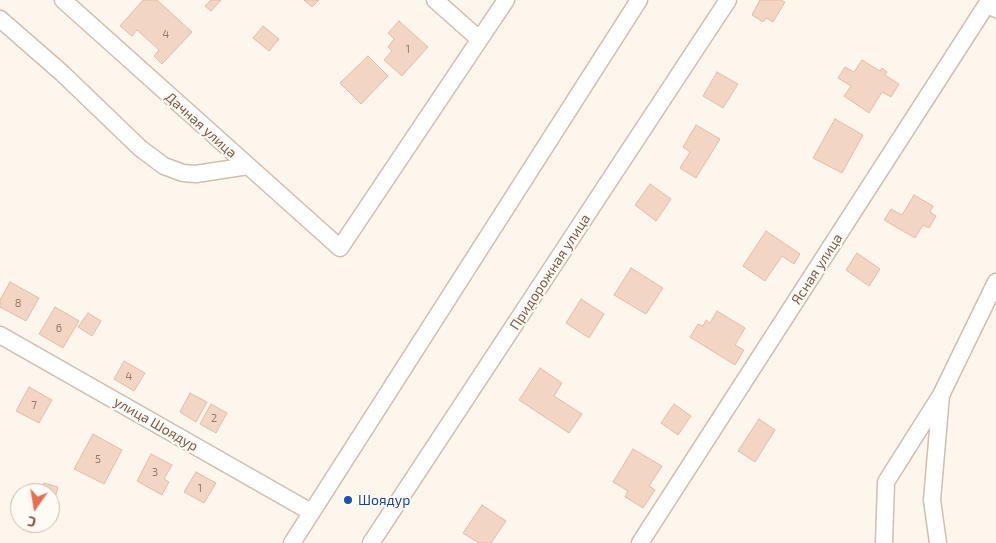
<!DOCTYPE html>
<meta charset="utf-8">
<style>
body{margin:0}
#map{position:relative;width:996px;height:543px;overflow:hidden;background:#fdf6ec;font-family:"Exo 2",sans-serif}
canvas{display:block}
.north{position:absolute;left:10px;top:483px;width:50px;height:50px;box-sizing:border-box;background:#fffaf3;border:1px solid #cabbb1;border-radius:50%;rotate:193deg;font-size:14px;font-weight:700;line-height:20px;text-align:center;color:#7a5c4d}
.north::after{content:'';display:block;margin:auto;width:18px;height:22px;background:#e76f51;clip-path:polygon(50% 0,100% 100%,50% 72%,0 100%)}
</style>
<div id="map">
<canvas width="996" height="543"></canvas>
<div class="north">С</div>
</div>
<script>
const g = document.querySelector('canvas').getContext('2d');
g.lineJoin = 'round';
function fill(path, color) { g.fillStyle = color; g.fill(path, 'evenodd'); }
const shape = rows => new Path2D(rows.map(r => 'M' + r).join(''));
function trace(path, color, width, dash) { g.strokeStyle = color; g.lineWidth = width; g.lineCap = dash ? 'butt' : 'round'; g.setLineDash(dash || []); g.stroke(path); }
function label(font, color, halo, rows, align = 'center') {
  g.font = font + ' "Exo 2",sans-serif'; g.lineWidth = 4; g.setLineDash([]); g.textBaseline = 'middle'; g.strokeStyle = halo; g.fillStyle = color; for (const [text, x, y, turn = 0] of rows) {
    g.save(); g.translate(x, y); g.rotate((+turn || 0) * Math.PI / 180); g.textAlign = isNaN(turn) ? turn : align; if (halo) g.strokeText(text, 0, 0); g.fillText(text, 0, 0); g.restore();
  }
}
const building = shape([
 [143,0,157,0,192,32,162,64,154,56,159,50,137,30,132,36,120,26,143,0],
 [211,0,221,0,211,11,205,6,211,0],
 [304,0,319,0,312,7,304,0],
 [760,0,781,0,785,2,773,22,766,18,763,22,752,15,760,0],
 [399,21,428,47,402,76,384,60,392,51,388,47,394,39,388,33,399,21],
 [263,26,279,39,269,51,253,38,263,26],
 [368,56,388,76,361,104,340,83,368,56],
 [862,60,880,71,882,68,887,72,885,75,899,84,891,97,882,92,869,113,844,96,851,86,838,78,845,67,854,72,862,60],
 [717,72,738,84,723,108,703,96,717,72],
 [835,119,863,135,842,173,813,158,835,119],
 [696,125,720,139,696,178,680,168,690,152,683,147,696,125],
 [650,184,671,199,656,221,635,205,650,184],
 [914,195,933,206,930,212,936,216,929,228,923,225,915,238,884,220,891,209,902,215,914,195],
 [766,231,800,254,794,264,782,256,765,281,743,266,766,231],
 [857,253,880,269,869,286,846,270,857,253],
 [631,268,663,288,646,314,614,295,631,268],
 [10,282,39,298,26,321,0,307,0,300,10,282],
 [581,299,604,314,589,338,566,323,581,299],
 [55,307,79,321,63,348,39,334,55,307],
 [717,311,745,328,735,345,744,350,735,365,690,337,698,324,703,326,706,320,710,323,717,311],
 [88,313,101,321,92,336,78,327,88,313],
 [124,361,145,373,134,391,114,379,124,361],
 [540,368,562,383,554,396,582,414,569,433,519,400,540,368],
 [29,387,52,400,39,423,16,411,29,387],
 [190,393,207,402,196,422,180,412,190,393],
 [211,404,227,413,216,433,200,424,211,404],
 [674,404,691,416,678,435,661,423,674,404],
 [759,419,775,430,755,462,738,451,759,419],
 [93,434,122,450,104,484,74,469,93,434],
 [633,449,662,466,649,486,655,490,643,508,625,497,628,491,613,482,633,449],
 [151,454,172,465,164,479,169,482,162,495,137,481,151,454],
 [196,472,216,483,204,503,184,492,196,472],
 [44,483,58,487,54,502,50,501,50,493,41,493,44,483],
 [482,505,506,521,491,543,479,543,463,533,482,505]
]);
const minor = shape([
 [63,0,340,248,506,0],
 [435,0,479,39],
 [0,19,62,73,140,148,164,166,183,173,196,174,248,166],
 [0,335,311,512],
 [292,543,639,0],
 [371,543,728,0],
 [640,543,987,4,996,9],
 [884,543,886,482,939,398],
 [938,543,932,500,941,395,996,282]
]);
const markers = [
 [348,500,5,"#1a4fb4"]
];
const numberNames = [
 ["4",166,34],
 ["1",408,49],
 ["8",18,303],
 ["6",59,328],
 ["4",129,376],
 ["7",34,405],
 ["2",214,418],
 ["5",98,459],
 ["3",155,472],
 ["1",200,488]
];
const streetNames = [
 ["Дачная улица",201,125,42],
 ["Ясная улица",817,269,-57],
 ["Придорожная улица",550,272,-57],
 ["улица Шоядур",156,424,30]
];
const transitNames = [
 ["Шоядур",358,500]
];
fill(building, '#f3d5c3');
trace(building, '#e6bba3', 1);
trace(minor, '#d1beb0', 19);
trace(minor, '#fff', 16);
for (const [x, y, r, color] of markers) { const dot = new Path2D(); dot.arc(x, y, r, 0, 2 * Math.PI); g.fillStyle = color; g.fill(dot); trace(dot, '#fffaf3', 2); }
label('11px', '#987a6a', null, numberNames);
label('14px', '#7a5c4d', '#fffaf3', streetNames);
label('14px', '#164399', '#fffaf3', transitNames, 'left');
</script>
